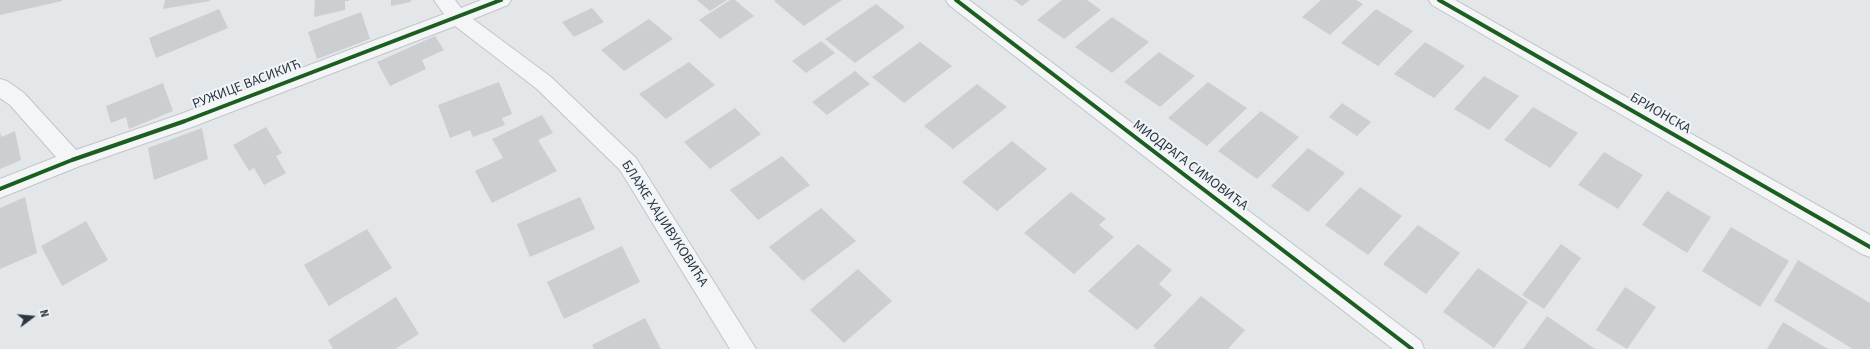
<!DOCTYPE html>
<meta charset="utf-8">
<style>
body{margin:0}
#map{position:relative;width:1870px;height:349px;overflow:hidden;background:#e4e7e9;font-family:"Source Sans 3",sans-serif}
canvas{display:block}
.north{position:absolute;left:12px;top:297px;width:40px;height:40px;-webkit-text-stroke:3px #f2f5f8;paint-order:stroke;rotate:74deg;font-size:11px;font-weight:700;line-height:16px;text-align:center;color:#2a3743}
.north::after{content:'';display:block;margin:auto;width:14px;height:18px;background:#2a3743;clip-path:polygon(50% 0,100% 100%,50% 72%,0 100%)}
</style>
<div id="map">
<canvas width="1870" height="349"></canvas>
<div class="north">N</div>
</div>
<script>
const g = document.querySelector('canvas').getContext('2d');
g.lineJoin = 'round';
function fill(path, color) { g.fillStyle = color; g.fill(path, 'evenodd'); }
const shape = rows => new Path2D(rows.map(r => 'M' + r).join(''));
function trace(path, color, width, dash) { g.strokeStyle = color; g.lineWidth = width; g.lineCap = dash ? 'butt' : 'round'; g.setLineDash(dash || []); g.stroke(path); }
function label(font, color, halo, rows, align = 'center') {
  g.font = font + ' "Source Sans 3",sans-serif'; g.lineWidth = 4; g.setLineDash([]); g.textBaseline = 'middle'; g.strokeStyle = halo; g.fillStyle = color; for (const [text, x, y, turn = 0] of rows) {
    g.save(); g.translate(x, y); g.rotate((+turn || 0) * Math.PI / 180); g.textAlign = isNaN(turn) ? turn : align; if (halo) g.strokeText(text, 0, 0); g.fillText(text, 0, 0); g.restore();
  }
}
const building = shape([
 [0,0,62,0,62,1,0,15],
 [165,0,210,0,210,1,163,9],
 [315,0,349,0,349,1,345,1,345,10,314,17],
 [391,0,411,0,411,2,391,6],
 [697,0,727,0,710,11],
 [730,0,735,0,754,16,720,39,699,20],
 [776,0,842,0,804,26,774,1],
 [1014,0,1030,0,1022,6],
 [1062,0,1087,0,1101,10,1064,39,1037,20],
 [1321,0,1356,0,1363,4,1330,35,1302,17],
 [876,4,905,27,855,63,825,39],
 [592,8,604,22,574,37,562,22],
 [219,9,228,28,156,58,149,38],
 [1376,9,1413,31,1378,66,1341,43],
 [361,12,370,39,317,59,308,32],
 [1112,17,1149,42,1112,73,1075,47],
 [649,19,673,39,624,71,601,50],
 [435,36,444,50,422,60,426,69,390,86,377,62],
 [821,41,835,53,806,73,792,61],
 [920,42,952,66,904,103,872,77],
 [1425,42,1465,66,1434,98,1394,74],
 [1159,52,1195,76,1160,107,1124,82],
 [689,62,715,85,666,119,639,94],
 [855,71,870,84,827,115,812,102],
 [1484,76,1519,96,1489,130,1454,109],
 [499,82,512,114,502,118,505,125,473,137,470,130,450,138,438,105],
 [1208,82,1247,108,1207,146,1168,118],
 [163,83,173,111,129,129,126,117,111,123,106,106],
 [977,84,1007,107,953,149,924,126],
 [1342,103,1371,122,1357,136,1329,117],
 [1533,107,1578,133,1550,168,1504,140],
 [735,108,761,134,710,169,684,142],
 [1261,111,1299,137,1257,179,1218,151],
 [542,115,553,133,538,140,557,171,492,203,475,171,503,158,492,139],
 [266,127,282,153,276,156,286,173,264,185,254,168,249,171,233,145],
 [202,128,208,159,154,180,148,148],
 [15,131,21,160,0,169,0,133,2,137],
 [1012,141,1047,169,997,211,962,182],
 [1308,148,1345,173,1308,212,1271,186],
 [1604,152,1643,175,1618,209,1578,185],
 [782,156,810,185,758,220,730,190],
 [1360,187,1402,216,1368,255,1325,225],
 [1667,191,1711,217,1687,253,1642,225],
 [1071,192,1106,219,1099,225,1114,237,1074,274,1024,233],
 [25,197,37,253,0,269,0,208],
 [580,197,595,229,530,257,517,224],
 [821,208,856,241,803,281,769,247],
 [86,221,108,260,62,286,41,246],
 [1418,225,1460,253,1426,294,1383,264],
 [1731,227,1789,261,1760,307,1702,271],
 [367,229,392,268,329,306,304,265],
 [1138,244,1172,270,1159,284,1172,295,1137,330,1088,291],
 [1561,244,1581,258,1544,309,1522,295],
 [622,246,640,282,564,319,547,282],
 [1798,260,1870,303,1870,349,1853,349,1774,301],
 [1478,268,1528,302,1494,348,1443,312],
 [858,269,892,301,844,343,810,310],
 [1625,287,1656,307,1627,349,1596,330],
 [1201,296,1245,330,1228,349,1157,349,1153,346],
 [396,297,419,334,395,349,333,349,328,340],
 [1547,316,1595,349,1523,349],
 [645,318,661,349,594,349,592,345],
 [1783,322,1828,349,1767,349]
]);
const minor = shape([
 [434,0,455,0,461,8,481,0,511,0,508,5,473,19,551,77,636,158,756,349,730,349,620,170,537,89,455,26,192,127,80,166,0,198,0,179,56,157,10,105,0,98,0,79,7,81,24,93,76,150,178,115,444,14,434,0],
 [946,0,969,0,1421,341,1424,349,1393,349,949,5,946,0],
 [1429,0,1455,0,1870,235,1870,257,1862,254,1432,5,1429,0]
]);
const cycleway = shape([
 [956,0,1412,349],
 [1439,0,1870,247],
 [0,189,72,160,185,121,501,0]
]);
const streetNames = [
 ["РУЖИЦЕ ВАСИКИЋ",247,85,-21],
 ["БРИОНСКА",1660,114,30],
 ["МИОДРАГА СИМОВИЋА",1190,166,37],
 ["БЛАЖЕ ХАЏИВУКОВИЋА",664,224,57]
];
fill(building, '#cccfd1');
trace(minor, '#c2c5c7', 2);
fill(minor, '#f3f5f6');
trace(cycleway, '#1b5e20', 4);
label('14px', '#2a3743', '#f2f5f8', streetNames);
</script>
